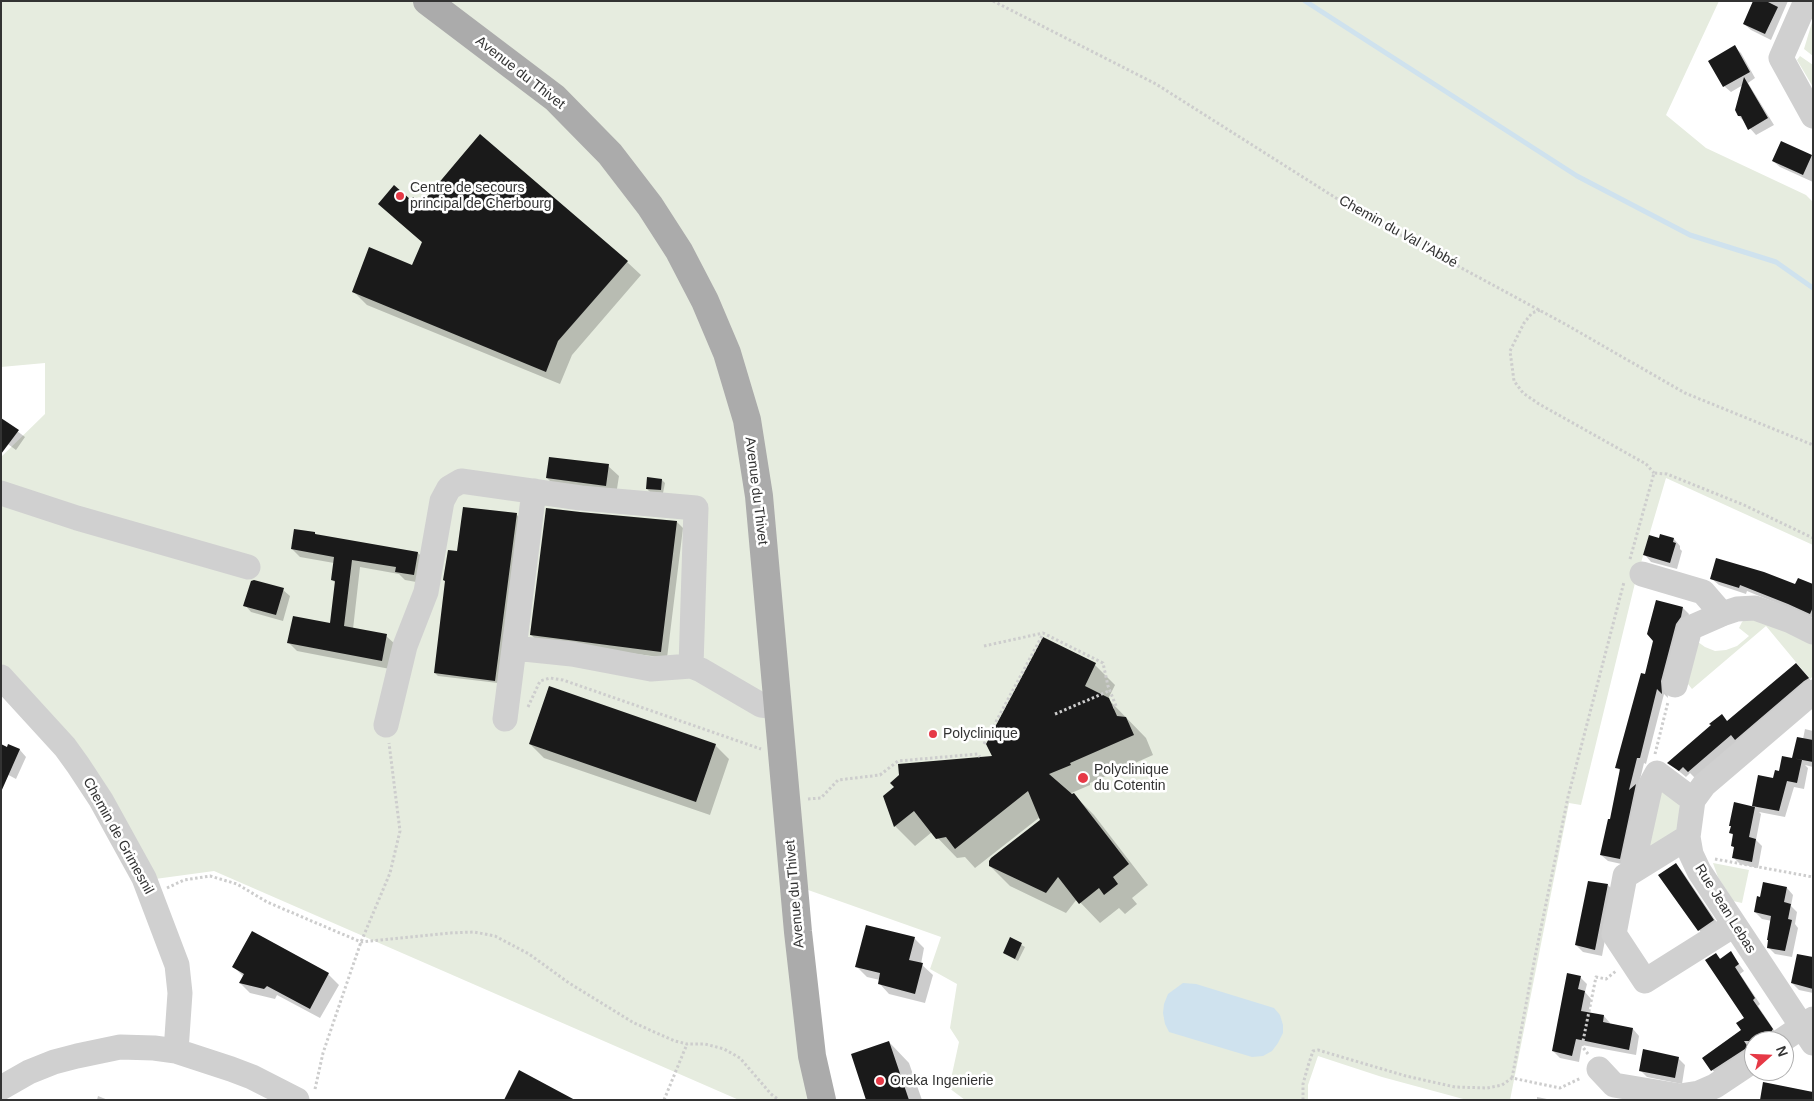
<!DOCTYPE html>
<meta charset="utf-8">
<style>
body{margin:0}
#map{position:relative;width:1814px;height:1101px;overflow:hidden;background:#fff;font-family:Helvetica,sans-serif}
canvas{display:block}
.frame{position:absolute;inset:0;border:2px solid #333;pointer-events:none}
.north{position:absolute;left:1744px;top:1031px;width:50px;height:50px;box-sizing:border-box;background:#fff;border:1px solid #adadad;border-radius:50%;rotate:70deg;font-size:14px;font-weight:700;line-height:20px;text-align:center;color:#333}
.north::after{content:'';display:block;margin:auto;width:18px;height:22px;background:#e63946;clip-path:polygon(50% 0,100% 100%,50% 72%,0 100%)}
</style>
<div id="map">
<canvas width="1814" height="1101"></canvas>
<div class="frame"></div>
<div class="north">N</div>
</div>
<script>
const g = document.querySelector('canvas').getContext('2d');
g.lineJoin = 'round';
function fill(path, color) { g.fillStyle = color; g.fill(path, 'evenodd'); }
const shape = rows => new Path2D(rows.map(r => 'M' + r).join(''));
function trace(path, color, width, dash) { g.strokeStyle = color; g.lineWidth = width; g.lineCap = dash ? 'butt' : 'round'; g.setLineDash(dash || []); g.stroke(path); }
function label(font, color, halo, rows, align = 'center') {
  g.font = font + ' Helvetica,sans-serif'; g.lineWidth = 5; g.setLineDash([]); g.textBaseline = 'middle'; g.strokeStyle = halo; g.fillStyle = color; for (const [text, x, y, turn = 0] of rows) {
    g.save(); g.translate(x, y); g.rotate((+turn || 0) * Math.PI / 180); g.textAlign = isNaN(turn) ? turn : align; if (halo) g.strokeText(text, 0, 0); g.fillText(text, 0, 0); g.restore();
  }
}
const green = shape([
 [1,1,1719,1,1666,115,1706,148,1806,195,1813,202,1813,545,1666,478,1635,583,1581,805,1569,803,1510,1100,1467,1100,1382,1077,1318,1056,1308,1085,1308,1100,965,1100,949,1088,959,1042,950,1028,957,984,930,969,941,937,794,885,822,1100,739,1100,214,871,155,879,11,679,1,663,1,457,45,414,45,363,1,367],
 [1813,19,1813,56,1804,49],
 [1800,56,1813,65,1813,87,1797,60],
 [1747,617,1813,640,1813,676,1810,679,1766,626,1692,689,1684,679,1698,642,1705,647,1715,651,1726,650,1737,646,1749,636,1739,628,1742,622],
 [1657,790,1680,796,1679,833,1641,851],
 [1713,863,1749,870,1742,903,1733,901,1718,877]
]);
const water = shape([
 [1183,983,1196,984,1274,1008,1280,1015,1283,1025,1283,1033,1278,1043,1272,1051,1263,1056,1252,1057,1169,1032,1165,1024,1163,1013,1164,1004,1168,994]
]);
const shadow = shape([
 [1755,1,1788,1,1771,40,1751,30,1744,24],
 [1735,47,1741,53,1755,78,1748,83,1774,125,1756,135,1739,116,1743,85,1731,92,1724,86],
 [1782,143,1813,157,1813,182,1780,167,1773,161],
 [421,206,627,262,641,275,572,355,560,384,367,305,353,291,413,267,423,243,393,217],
 [1,419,25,437,16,450,1,439],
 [608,466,619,476,616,495,557,488,547,478],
 [662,480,665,483,663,493,650,492,647,489],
 [516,514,519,517,498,683,438,676,435,673,458,552],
 [677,522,683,528,667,658,538,641,531,635],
 [315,533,317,536,418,553,426,561,422,583,405,580,399,574,360,567,353,629,386,636,395,644,390,669,297,651,289,643,331,625,336,583,332,580,334,563,300,557,292,549],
 [1674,539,1680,546,1680,549,1682,551,1677,569,1651,562,1645,555,1660,540],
 [1712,579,1796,585,1813,585,1813,618,1747,591,1746,594,1719,585],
 [283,590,290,596,283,621,251,612,245,605],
 [1683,608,1689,614,1667,688,1668,698,1664,694,1646,764,1644,763,1638,788,1626,865,1608,861,1601,855,1611,821,1620,771,1617,767,1646,676],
 [1095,665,1115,685,1108,699,1146,738,1153,755,1090,783,1090,785,1069,794,1074,795,1094,815,1148,885,1132,898,1137,904,1125,914,1119,908,1100,923,1077,899,1066,913,1010,886,990,866,1041,820,1040,817,975,868,965,857,957,858,932,832,915,846,895,826,884,796,993,758],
 [1803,671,1813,683,1695,778,1690,773,1686,777,1669,763],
 [1805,729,1813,731,1813,767,1805,765,1808,768,1804,789,1794,787,1785,817,1759,812,1761,814,1756,840,1762,846,1758,868,1740,864,1733,857,1735,848,1732,845,1734,836,1731,833,1732,827,1730,825,1735,803,1756,808,1753,805,1780,772,1797,760,1794,757,1803,739],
 [530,744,715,745,729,759,710,815,544,758],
 [9,746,20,750,26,757,16,779,1,771],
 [1676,864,1682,871,1720,927,1705,937,1699,930],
 [1608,885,1614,892,1602,956,1583,952,1576,945],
 [1787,888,1793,895,1791,906,1797,912,1795,924,1798,928,1792,957,1775,954,1768,947,1772,921,1762,919,1755,912],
 [252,933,328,974,339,985,320,1018,277,995,275,999,250,993,240,983,244,977,233,966],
 [914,938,924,948,921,964,933,975,925,1003,889,994,879,983,880,980,867,977,856,966],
 [1011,939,1025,947,1018,961,1004,953],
 [1731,953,1744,971,1740,974,1760,1004,1758,1006,1778,1036,1774,1041,1754,1041,1754,1053,1718,1077,1703,1058,1743,1031,1746,1018,1716,955,1721,959],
 [1813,958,1813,993,1799,990,1792,983],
 [1580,977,1587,984,1585,992,1591,999,1588,1014,1604,1016,1610,1023,1610,1025,1633,1029,1639,1036,1636,1055,1582,1045,1579,1062,1560,1058,1553,1051],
 [889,1042,909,1063,922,1100,867,1100],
 [1678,1058,1685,1065,1682,1084,1647,1077,1640,1070],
 [98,1096,108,1100,97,1100],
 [1537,1097,1552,1100,1537,1100]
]);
const stream = shape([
 [1305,1,1577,176,1690,235,1776,262,1813,288]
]);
const building = shape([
 [1753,1,1766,1,1778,7,1765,34,1743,24],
 [1735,45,1750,72,1723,87,1708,61],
 [1744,77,1768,118,1748,130,1741,116,1738,116,1735,110],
 [480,134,628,261,558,341,546,372,352,292,369,247,412,265,422,242,378,204,394,185,411,200,413,197,421,204],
 [1781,141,1812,155,1803,175,1772,161],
 [1,418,19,430,1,454],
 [549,457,609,464,606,486,546,478],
 [647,477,662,479,661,490,646,489],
 [463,507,517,513,495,681,434,673,445,581,443,580,448,550,457,551],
 [546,508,580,512,677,521,661,652,530,635],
 [294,529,315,532,315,534,418,552,414,575,395,572,396,567,352,560,344,626,387,634,382,661,287,643,293,616,330,623,335,581,331,580,334,557,291,549],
 [1660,534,1674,538,1673,542,1676,543,1670,563,1643,555,1649,535,1659,538],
 [1716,558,1764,572,1795,584,1798,578,1813,584,1813,607,1810,614,1788,604,1740,585,1739,588,1710,579],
 [254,580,284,588,276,615,243,606,251,581],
 [1656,600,1683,607,1681,617,1676,624,1661,681,1662,694,1657,689,1640,758,1637,758,1629,790,1636,784,1620,859,1600,855,1608,819,1610,819,1620,769,1615,768,1641,673,1645,674,1653,641,1647,634],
 [1043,637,1096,663,1085,686,1109,698,1117,716,1126,717,1134,735,1070,763,1071,765,1049,774,1072,794,1074,793,1129,864,1113,877,1118,884,1104,895,1099,888,1079,904,1058,877,1046,893,989,866,989,861,991,858,1040,820,1028,791,955,849,946,837,936,839,914,811,894,827,883,796,894,787,890,783,899,775,898,764,992,756,986,744],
 [1796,663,1809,678,1804,681,1735,740,1731,735,1688,772,1683,767,1679,771,1667,763,1711,725,1709,724,1722,714,1727,721],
 [549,686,716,744,696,802,529,744],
 [1797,737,1813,740,1813,762,1792,758],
 [1,744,7,747,8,744,20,749,1,792],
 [1782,756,1802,760,1797,783,1787,781,1779,811,1752,806,1758,775,1773,778,1775,770,1779,771],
 [1734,802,1755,807,1749,837,1756,839,1752,862,1732,858,1734,847,1731,846,1733,834,1729,833,1731,826,1729,826],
 [1676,863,1714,920,1698,931,1658,875],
 [1588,881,1608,884,1595,950,1575,945],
 [1763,882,1787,887,1784,902,1791,904,1788,919,1792,920,1785,951,1767,948,1768,940,1767,940,1771,916,1754,912,1757,896,1760,897],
 [866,925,915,937,909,960,923,963,915,994,878,984,880,973,855,967],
 [252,931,329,973,310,1009,267,986,264,989,239,983,244,974,232,967],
 [1010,937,1022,943,1015,959,1003,953],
 [1731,951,1739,964,1735,967,1755,998,1753,1000,1773,1029,1765,1041,1744,1041,1748,1047,1711,1071,1702,1058,1741,1030,1736,1023,1744,1018,1705,960,1716,953,1720,959],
 [1797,954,1813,957,1813,989,1791,983],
 [1567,973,1581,976,1578,989,1585,991,1581,1011,1604,1015,1603,1022,1633,1028,1629,1050,1576,1039,1572,1056,1552,1051],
 [889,1041,909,1100,866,1100,851,1054],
 [1643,1049,1679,1057,1675,1078,1639,1071],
 [519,1070,575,1100,504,1100],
 [1763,1082,1813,1092,1813,1100,1760,1100]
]);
const path = shape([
 [993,1,1156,84,1358,212,1565,324,1685,393,1813,445],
 [1540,310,1532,313,1524,323,1510,351,1514,381,1523,393,1539,404,1646,464,1654,473],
 [1630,559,1654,473,1667,474,1744,505,1813,538],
 [984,646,1043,633,1103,663,1108,686,1116,706,1113,707],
 [528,707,540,681,550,678,563,680,761,749],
 [1055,714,1109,691],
 [984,744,1043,634],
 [1655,754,1668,702],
 [808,799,821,798,838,780,880,775,898,761,978,754,980,757],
 [1715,859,1813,877],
 [167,888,184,880,210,876,237,884,267,902,361,942,449,933,474,932,495,936,529,954,569,983,634,1023,675,1041,687,1044,705,1044,724,1049,740,1058,771,1094,779,1100],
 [1588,1054,1582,1046,1596,977,1606,979,1616,971],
 [1512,1078,1535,957,1568,797,1624,582],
 [315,1089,323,1053,340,1003,361,942,390,873,400,831,389,743],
 [664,1100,687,1044],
 [1303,1100,1303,1084,1308,1066,1313,1051,1318,1050,1406,1076,1455,1087,1487,1088,1502,1085,1512,1078,1560,1088,1581,1078]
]);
const minor = shape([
 [1806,1,1781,58,1813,116],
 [1,493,77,518,248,567],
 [1642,574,1703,592,1722,614],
 [514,648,572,654,651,669,691,666,701,670,761,705,778,707],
 [1,677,65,747,78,765,101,800,144,878,177,965,180,993,176,1051],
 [1675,685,1690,628,1722,614,1737,609,1755,608,1791,621,1813,632],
 [1813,692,1704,785,1693,800,1688,837,1691,854,1699,871,1813,1043],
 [505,719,534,491],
 [386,725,405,646,426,592,442,501,449,488,461,481,581,498,696,508,691,666],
 [1688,837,1625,876,1614,934,1645,981,1734,925],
 [1632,870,1651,784,1657,773,1693,800],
 [1781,1041,1813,1019],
 [1599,1069,1614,1085,1680,1096,1699,1093,1715,1086,1754,1060],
 [1,1088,29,1072,54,1062,77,1056,120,1047,154,1048,176,1051,231,1069,252,1077,297,1100]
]);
const major = shape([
 [427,1,555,98,610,154,650,206,679,251,705,301,727,353,747,420,759,496,798,932,812,1056,822,1100]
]);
const markers = [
 [400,196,5,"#e63946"],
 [933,734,5,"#e63946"],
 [1083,778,6,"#e63946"],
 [880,1081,5,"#e63946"]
];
const streetNames = [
 ["Avenue du Thivet",520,73,38],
 ["Chemin du Val l'Abbé",1398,232,29],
 ["Avenue du Thivet",756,491,83],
 ["Chemin de Grimesnil",118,836,61],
 ["Avenue du Thivet",795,894,-95],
 ["Rue Jean Lebas",1725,909,58]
];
const poiNames = [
 ["Centre de secours",410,188],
 ["principal de Cherbourg",410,204],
 ["Polyclinique",943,734],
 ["Polyclinique",1094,770],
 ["du Cotentin",1094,786],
 ["Oreka Ingenierie",890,1081]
];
fill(green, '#e6ecdf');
fill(water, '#cfe2ee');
fill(shadow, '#0003');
trace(stream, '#cfe2ee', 5);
fill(building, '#1a1a1a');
trace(path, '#cdcdcd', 3, [2.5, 2.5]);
trace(minor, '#d0d0d0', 25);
trace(major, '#ababab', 28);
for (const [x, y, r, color] of markers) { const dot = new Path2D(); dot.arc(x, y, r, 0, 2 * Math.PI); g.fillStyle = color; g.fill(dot); trace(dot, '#fff', 2); }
label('14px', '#333', '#fff', streetNames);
label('14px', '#333', '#fff', poiNames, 'left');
</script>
